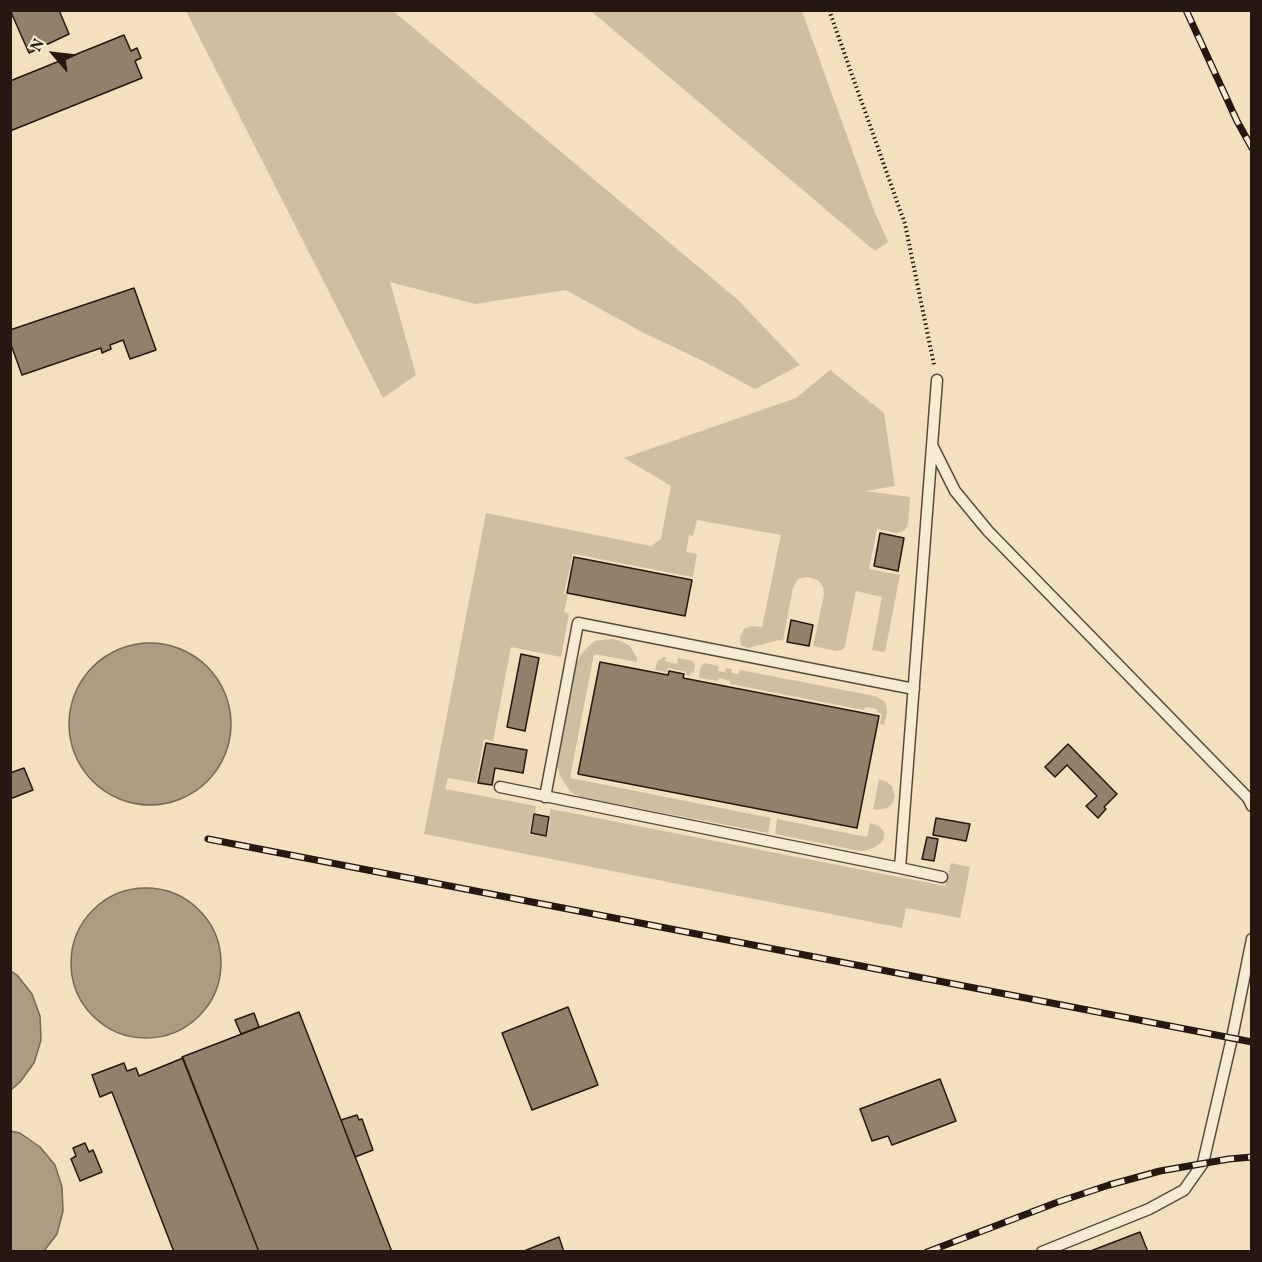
<!DOCTYPE html>
<style>
body{margin:0}
#map{position:relative;width:1262px;height:1262px;overflow:hidden;background:#f3e0bd;font-family:Vollkorn,serif}
canvas{display:block}
.frame{position:absolute;inset:0;border:12px solid #261710;pointer-events:none}
.north{position:absolute;left:24px;top:24px;width:60px;height:60px;-webkit-text-stroke:4px #f7ebd4;paint-order:stroke;rotate:298deg;font-size:16px;font-weight:700;line-height:24px;text-align:center;color:#261710}
.north::after{content:'';display:block;margin:auto;width:21px;height:27px;background:#261710;clip-path:polygon(50% 0,100% 100%,50% 72%,0 100%)}
</style>
<div id="map">
<canvas width="1262" height="1262"></canvas>
<div class="frame"></div>
<div class="north">N</div>
</div>
<script>
const g = document.querySelector('canvas').getContext('2d');
g.lineJoin = 'round';
function fill(path, color) { g.fillStyle = color; g.fill(path, 'evenodd'); }
const shape = rows => new Path2D(rows.map(r => 'M' + r).join(''));
function trace(path, color, width, dash) { g.strokeStyle = color; g.lineWidth = width; g.lineCap = dash ? 'butt' : 'round'; g.setLineDash(dash || []); g.stroke(path); }
const green = shape([
 [186,11,393,11,738,300,800,365,755,389,703,361,642,332,566,290,475,304,390,282,416,375,383,398],
 [591,11,802,11,873,208,888,242,875,251],
 [830,370,884,413,895,486,865,491,910,497,908,524,905,530,897,533,877,529,869,569,900,575,885,652,872,650,882,597,856,591,845,646,842,650,836,651,813,646,824,595,823,587,819,581,812,578,806,577,798,579,793,587,783,641,779,640,748,648,741,645,740,637,744,629,751,626,762,627,781,535,697,520,693,536,689,535,686,552,697,554,693,577,573,554,564,594,568,595,564,612,569,614,561,657,511,647,493,741,484,739,476,783,448,778,445,789,536,806,535,813,533,813,529,834,547,837,551,817,549,816,551,809,945,886,951,863,970,867,960,918,906,908,902,928,424,834,486,513,651,546,661,539,671,486,624,458,796,398],
 [612,639,621,641,630,646,637,658,637,662,594,654,570,778,771,818,768,833,581,797,571,792,568,788,560,776,557,765,576,664,581,654,591,644,595,641],
 [663,657,666,657,665,661,677,664,678,658,693,661,695,664,694,673,691,672,690,676,686,675,686,672,668,668,667,672,655,670,657,662],
 [704,663,719,666,718,671,725,672,726,668,732,669,731,673,738,674,740,670,875,696,884,701,886,704,887,712,884,725,880,724,882,714,877,712,877,709,865,707,864,710,730,684,730,681,719,678,718,681,699,678,701,666],
 [879,779,887,782,892,786,895,797,892,804,887,808,878,810,873,809],
 [777,819,867,837,870,823,879,826,884,832,884,838,881,843,873,848,864,851,860,851,775,834]
]);
const water = shape([
 '69 724a81 81 0 1 1 162 0a81 81 0 1 1-162 0Z',
 '71 963a75 75 0 1 1 150 0a75 75 0 1 1-150 0Z',
 [11,971,17,975,32,994,40,1016,41,1040,34,1063,20,1082,11,1090,11,971],
 [10,1131,20,1133,40,1147,55,1165,62,1187,63,1211,57,1234,44,1251,11,1251,10,1131]
]);
const building = shape([
 [10,10,59,10,69,34,29,53,10,10],
 [124,35,131,51,137,48,141,58,135,61,142,78,10,131,10,81,124,35],
 [134,288,156,350,130,359,123,340,110,345,111,349,102,353,101,348,22,375,10,342,10,330,134,288],
 [880,533,904,538,898,571,874,566,880,533],
 [574,557,692,580,685,616,567,593,574,557],
 [791,620,813,625,809,646,787,642,791,620],
 [521,654,539,658,525,731,507,727,521,654],
 [600,662,668,675,669,671,684,674,683,678,879,716,857,828,578,774,600,662],
 [486,743,527,750,523,773,495,768,492,785,478,783,486,743],
 [1068,744,1117,794,1104,807,1106,809,1098,818,1086,806,1097,796,1067,765,1055,777,1045,767,1068,744],
 [24,768,33,790,10,799,10,773,24,768],
 [534,814,549,817,546,836,531,833,534,814],
 [936,818,970,824,966,841,933,835,936,818],
 [927,837,938,839,934,861,922,859,927,837],
 [568,1007,598,1085,532,1110,502,1033,568,1007],
 [299,1012,341,1120,392,1252,259,1252,182,1057,299,1012],
 [254,1013,259,1027,241,1034,235,1020,254,1013],
 [183,1058,259,1252,174,1252,112,1092,100,1097,92,1075,124,1063,127,1071,136,1068,139,1076,183,1058],
 [940,1079,956,1121,892,1145,888,1136,872,1141,860,1109,940,1079],
 [357,1115,359,1120,362,1119,373,1150,355,1157,341,1120,357,1115],
 [85,1143,89,1152,93,1150,102,1172,80,1181,71,1159,76,1156,73,1148,85,1143],
 [1140,1232,1148,1252,1088,1252,1140,1232],
 [559,1237,564,1252,524,1252,524,1251,559,1237]
]);
const path = shape([
 [829,10,905,224,934,365]
]);
const lane = shape([
 [933,447,955,491,988,531,1248,798,1252,806],
 [500,787,900,868,937,380],
 [545,797,578,623,914,689],
 [900,868,942,877],
 [1042,1252,1149,1209,1184,1190,1203,1163,1232,1038,1252,939]
]);
const rail = shape([
 [1186,10,1237,121,1252,148],
 [208,839,1252,1042],
 [927,1252,1058,1202,1109,1185,1160,1171,1229,1159,1252,1157]
]);
fill(green, '#d0bea0');
fill(water, '#ad9c82');
trace(water, '#776754', 1.5);
fill(building, '#91806a');
trace(building, '#261710', 1.5);
trace(lane, '#59493b', 13);
trace(path, '#261710', 4, [1.5, 3]);
trace(lane, '#f7ebd4', 10);
trace(rail, '#261710', 7);
trace(rail, '#f7ebd4', 4.5, [14]);
</script>
